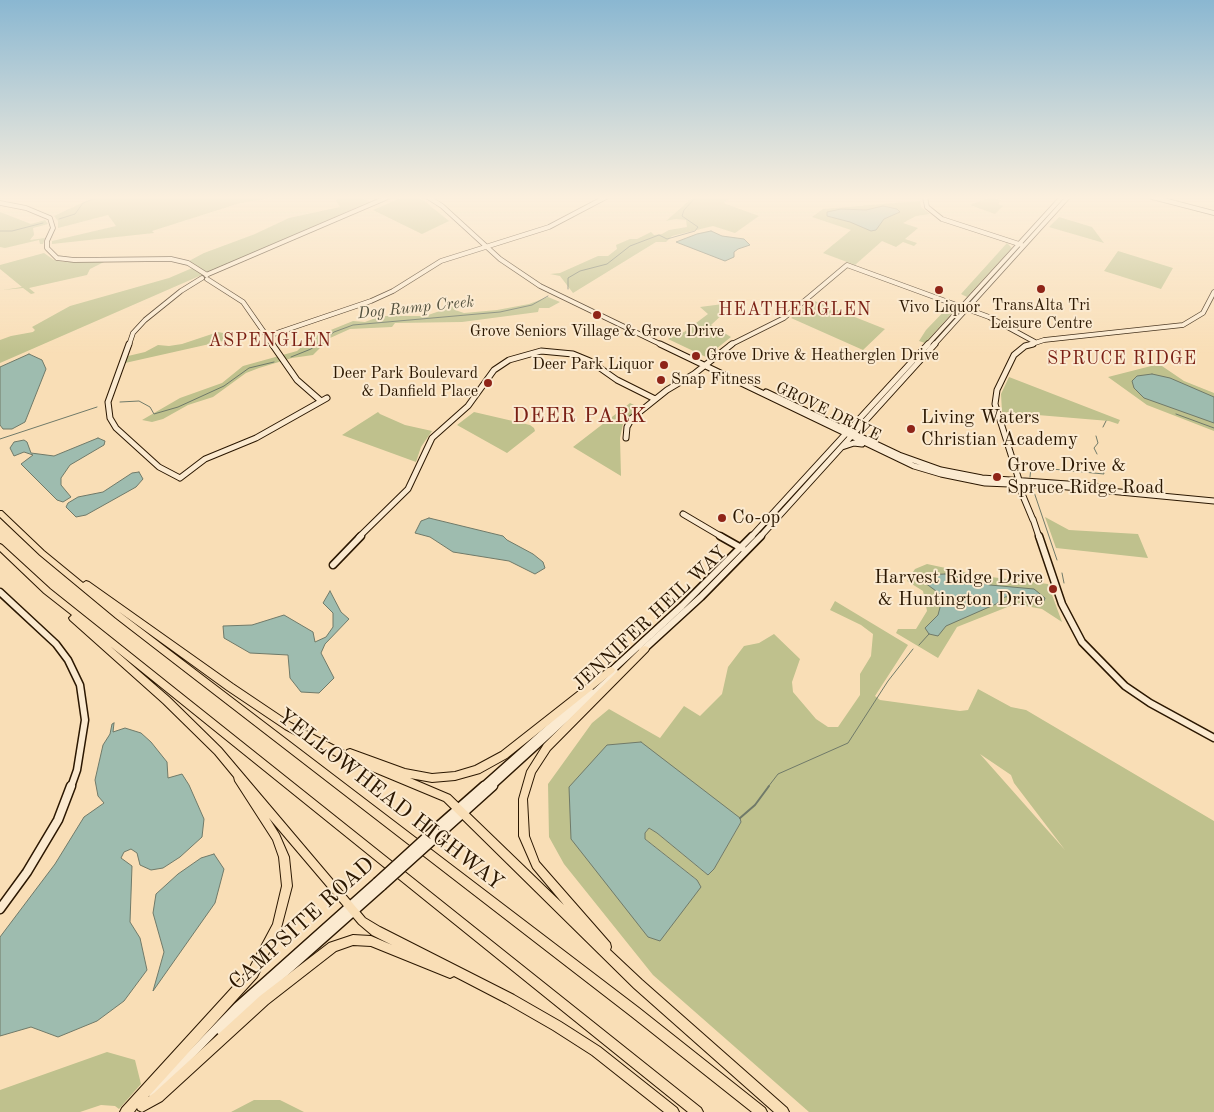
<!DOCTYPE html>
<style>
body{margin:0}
canvas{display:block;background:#f9deb6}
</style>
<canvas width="1214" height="1112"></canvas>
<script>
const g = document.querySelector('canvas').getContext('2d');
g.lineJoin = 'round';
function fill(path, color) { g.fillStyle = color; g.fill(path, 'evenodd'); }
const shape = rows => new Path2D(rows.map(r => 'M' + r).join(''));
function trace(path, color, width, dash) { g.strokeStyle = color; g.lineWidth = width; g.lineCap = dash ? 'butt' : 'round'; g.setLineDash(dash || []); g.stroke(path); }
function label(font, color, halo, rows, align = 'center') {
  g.font = font + ' "Old Standard TT",serif'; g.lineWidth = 4; g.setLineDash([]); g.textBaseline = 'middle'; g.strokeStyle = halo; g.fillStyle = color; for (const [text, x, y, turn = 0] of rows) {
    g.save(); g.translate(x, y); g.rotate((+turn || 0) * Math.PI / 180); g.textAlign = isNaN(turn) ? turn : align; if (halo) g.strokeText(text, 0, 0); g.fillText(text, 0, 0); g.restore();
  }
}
const green = shape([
 [95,197,278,197,240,203,152,231,154,233,52,244,52,241,116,226,108,215,58,228,58,221,54,216],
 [338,197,361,197,369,202,0,363,0,340,11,336,33,332,35,330,32,327,70,306,169,278,197,266,189,261,204,253,255,234,289,218,340,207,336,200],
 [403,197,417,197,423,200,449,221,422,234,373,210],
 [697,197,732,197,723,203,759,216,735,233,713,226,672,236,666,242,656,242,573,293,560,276,550,274,560,273,598,256,608,256,617,249,616,245,630,239,637,239,651,232,654,235,662,234,669,230,687,227,686,220,676,219,666,221,692,198],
 [991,197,1001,200,998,204,1003,206,995,214,970,205],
 [920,201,921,207,930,214,916,216,903,223,918,228,905,239,917,243,914,246,903,242,896,247,882,241,855,265,823,253,851,230,812,217,823,209],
 [0,212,31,224,45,220,48,224,33,228,34,235,30,240,45,238,43,244,40,244,39,240,5,248,0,247],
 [1059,217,1092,227,1104,243,1049,227],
 [1007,243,1012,248,967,297,961,294],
 [1118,251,1173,268,1161,289,1104,271],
 [44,253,54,260,64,262,104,262,90,269,87,275,29,288,35,293,31,294,23,288,3,290,22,287,0,269,0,265],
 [548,297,560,302,549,308,539,308,538,312,462,322,395,323,392,327,350,329,330,338,313,355,292,358,259,368,246,373,213,397,188,405,163,419,152,422,142,420,180,398,222,383,243,366,297,351,311,338,353,321,365,322,381,316,425,316,443,310,451,304,455,310,464,313,497,310,529,304],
 [812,300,885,329,863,350,791,318],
 [723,304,724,313,711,325,731,337,706,357,668,339,684,332,708,314,700,307],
 [950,305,955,310,925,343,919,341,926,330],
 [218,332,223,333,223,341,125,363,128,356,145,352,158,345,169,346,182,344],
 [1159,364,1184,381,1214,393,1214,431,1147,405,1108,377],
 [1009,377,1120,420,1118,424,1109,421,1002,412,1001,394],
 [630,403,638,407,623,424,620,438,621,476,573,447],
 [378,412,380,414,405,425,432,431,421,447,416,462,342,435],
 [474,412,530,425,534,428,535,431,507,453,457,425],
 [1045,517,1069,530,1138,534,1148,558,1056,548],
 [927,564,983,576,1048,584,1062,622,1042,609,1015,604,957,627,938,658,896,633,898,629,916,629,927,611,923,591,907,581,915,569],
 [835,601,908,645,875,696,880,700,960,711,968,710,978,689,1011,707,1026,710,1214,821,1214,1112,809,1112,653,975,564,864,549,837,548,784,592,723,609,709,660,738,684,706,700,716,722,694,728,667,744,646,759,643,774,634,800,659,792,682,793,692,816,719,828,727,838,727,860,695,860,674,871,656,873,634,861,625,830,610],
 [980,754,1011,775,1014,783,1065,850],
 [569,787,735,816,740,818,741,822,714,869,708,875,657,833,649,828,645,833,644,838,697,880,701,887],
 [107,1052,135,1060,141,1084,119,1109,115,1106,101,1105,80,1112,0,1112,0,1090],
 [254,1100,280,1100,304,1112,231,1112]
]);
const water = shape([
 [883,206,897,209,900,212,884,219,876,230,871,231,850,222,827,216,827,212,841,209,866,210,883,206],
 [711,231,722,236,744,239,750,245,738,249,734,252,734,257,725,261,676,242,697,234,711,231],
 [29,354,42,360,46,369,25,422,12,429,3,429,0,425,0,367,29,354],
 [1152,374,1170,378,1214,397,1214,423,1144,398,1134,388,1132,381,1137,376,1152,374],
 [98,438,105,441,104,445,70,465,61,478,61,485,71,497,63,502,57,500,21,464,33,455,24,452,14,456,10,448,14,442,24,440,27,442,31,453,54,456,98,438],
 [139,472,143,479,136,487,86,515,76,517,66,507,68,503,78,497,103,492,132,473,139,472],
 [429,518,503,536,507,540,533,554,543,562,545,568,535,574,509,561,453,552,430,537,415,533,421,521,429,518],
 [945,574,990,585,1034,589,1045,598,1044,601,1015,596,1005,597,996,604,946,626,938,636,929,634,925,628,938,615,943,596,925,583,924,578,926,575,945,574],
 [330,591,341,612,349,619,325,644,321,653,334,678,319,693,301,692,290,678,288,655,250,653,224,638,223,626,252,625,284,615,313,632,315,642,326,637,333,627,333,613,323,603,330,591],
 [114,723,113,732,125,728,141,733,151,742,167,762,168,778,182,774,189,785,204,819,202,837,180,857,163,868,151,870,140,865,137,853,131,849,124,852,121,858,132,866,130,922,140,938,147,970,124,1001,97,1021,58,1037,31,1027,0,1036,0,937,55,864,84,817,104,803,98,796,95,780,103,745,110,734,112,724,114,723],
 [641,742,740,818,741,822,714,869,708,875,657,833,649,828,645,833,645,839,697,880,701,887,660,941,648,937,571,839,569,787,607,745,641,742],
 [214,854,224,869,215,903,153,991,164,952,153,913,156,894,178,874,201,858,214,854]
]);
const streamFar1 = shape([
 [59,219,75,214,83,203,99,197],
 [0,231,12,231,43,223],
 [568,289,568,278,580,271,607,264,630,246,659,235,667,239,695,231,698,227,682,216,684,210,696,197],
 [291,357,311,349,334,332,353,325,500,312,532,305,548,296],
 [120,402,139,401,150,407,154,414,178,407,224,386,249,368,274,362],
 [1176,414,1214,428],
 [1103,427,1106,421],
 [1096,436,1098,443,1094,448,1097,454],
 [0,439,97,407],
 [1030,477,1031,467,1104,474,1101,463],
 [1033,489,1057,560],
 [1062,573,1064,583],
 [919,645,929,634],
 [768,787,778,774,848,743,888,681,913,649]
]);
const stream = shape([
 [740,818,755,805,769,786]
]);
const secondaryFar3 = shape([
 [428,197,442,206,500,259,540,286,662,345],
 [925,197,927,207,942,219,1022,245],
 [1152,197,1214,213],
 [0,203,26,208,50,218,53,228,47,241,47,248,57,258,74,260,171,259,188,263,207,275],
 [206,275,388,197],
 [207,279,243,302,273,345],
 [268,336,371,301,393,291,441,261,549,227,606,197],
 [129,345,133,333,145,320,181,291,202,278],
 [730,345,784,318,847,265,989,317,1035,342],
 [927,345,1062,197],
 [934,345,1068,197],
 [1029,345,1044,340,1183,325,1203,313,1214,292]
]);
const secondaryFar2 = shape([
 [129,344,108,402,110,418,116,428,159,467,180,478],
 [272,344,297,380,321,401],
 [660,344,914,466,941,474,985,483,1057,486,1214,501],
 [1033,344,1025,346,1014,355,997,390,995,404,1019,480,1018,484,1033,520],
 [766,392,899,455,941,470,982,478,1096,486],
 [626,438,627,427,632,418,667,390,694,374,732,344],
 [842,447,854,443,862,444],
 [180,478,205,459,256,438,327,398],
 [683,514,722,537],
 [1033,519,1039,537],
 [359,537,408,489,432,438,468,406,494,370,509,360,541,351,573,354,590,361,617,380,655,399],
 [751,537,928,344],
 [760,537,935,344]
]);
const secondaryFar1 = shape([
 [720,536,743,549],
 [1039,536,1062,604,1082,642,1125,686,1150,703,1214,738],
 [333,565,361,536],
 [0,592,56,644,68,660,80,685,85,720,77,770,71,787],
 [642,651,701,597,761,536],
 [609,673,682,606,752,536],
 [482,787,590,691],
 [491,787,616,673]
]);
const secondary = shape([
 [434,830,484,786],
 [443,831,493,786],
 [0,909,27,872,58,820,71,786],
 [220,1030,382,886],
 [153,1094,237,1007,377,882]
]);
const highway = shape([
 [0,511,2,511,44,551,83,583,86,581,89,582,233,684,291,723,346,752,347,750,350,749,405,769,432,774,455,772,475,766,501,752,608,668,611,667,614,668,615,670,614,672,507,758,480,773,455,780,432,782,410,778,450,795,564,905,533,868,519,836,519,799,527,771,544,744,642,647,645,646,648,647,649,649,648,651,550,750,535,773,527,799,529,836,539,862,610,943,611,947,610,950,642,980,787,1108,789,1112,774,1112,634,988,444,801,336,756,285,729,227,690,118,611,639,1008,765,1108,767,1112,752,1112,631,1016,116,618,40,555,0,517,0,511],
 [0,544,2,545,50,589,701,1108,703,1112,688,1112,110,646,169,697,221,748,365,918,380,927,514,995,561,1022,600,1047,677,1108,679,1112,664,1112,592,1055,553,1030,506,1003,454,976,450,978,371,946,353,945,336,951,268,1004,162,1101,142,1112,138,1110,137,1108,134,1112,120,1112,122,1108,249,969,273,924,282,886,279,857,273,840,235,781,234,777,215,754,163,703,70,620,69,618,72,615,44,593,0,551,0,544],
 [269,818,359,924,372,935,392,945,371,936,353,935,329,943,260,996,154,1093,148,1097,257,977,281,928,292,886,289,857,279,834,269,818]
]);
const secondaryBridge = shape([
 [377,882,434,830],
 [382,886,443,831]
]);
const markers = [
 [1041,289,5,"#8f2418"],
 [939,290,5,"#8f2418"],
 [597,315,5,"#8f2418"],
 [696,356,5,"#8f2418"],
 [664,365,5,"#8f2418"],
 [661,380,5,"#8f2418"],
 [488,383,5,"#8f2418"],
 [911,429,5,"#8f2418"],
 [997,477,5,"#8f2418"],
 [722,518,5,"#8f2418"],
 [1053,589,5,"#8f2418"]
];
const farPoinames = [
 ["TransAlta Tri",1041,306],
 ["Leisure Centre",1041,324],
 ["Vivo Liquor",939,308],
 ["Grove Seniors Village & Grove Drive",597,332],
 ["Grove Drive & Heatherglen Drive",706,356,"left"],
 ["Deer Park Liquor",654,365,"right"],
 ["Deer Park Boulevard",478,374,"right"],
 ["& Danfield Place",478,392,"right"],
 ["Snap Fitness",671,380,"left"]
];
const farWaternames = [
 ["Dog Rump Creek",416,308,-6]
];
const farStreetnames = [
 ["GROVE DRIVE",828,412,26]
];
const farQuarternames = [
 ["HEATHERGLEN",795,310],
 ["ASPENGLEN",270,341],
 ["SPRUCE RIDGE",1122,359]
];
const poiNames = [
 ["Living Waters",921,418],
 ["Christian Academy",921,440],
 ["Grove Drive &",1007,466],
 ["Spruce Ridge Road",1007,488],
 ["Co-op",732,518],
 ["Harvest Ridge Drive",1043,578,"right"],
 ["& Huntington Drive",1043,600,"right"]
];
const streetNames = [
 ["JENNIFER HEIL WAY",650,619,-43]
];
const quarterNames = [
 ["DEER PARK",580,416]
];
const nearStreetnames = [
 ["YELLOWHEAD HIGHWAY",390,800,38],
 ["CAMPSITE ROAD",302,924,-42]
];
fill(green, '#bfc18d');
fill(water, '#9ebcaf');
trace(water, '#707a69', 1);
trace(streamFar1, '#707a69', 1);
trace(stream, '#707a69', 2);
trace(secondaryFar3, '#2b1701', 5.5);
trace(secondaryFar2, '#2b1701', 7);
trace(secondaryFar1, '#2b1701', 9);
trace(secondary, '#2b1701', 11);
trace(highway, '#2b1701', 2);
trace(secondaryFar3, '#fbead0', 4);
trace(secondaryFar2, '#fbead0', 5);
trace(secondaryFar1, '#fbead0', 6);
trace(secondary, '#fbead0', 8);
fill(highway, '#f9deb6');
trace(secondaryBridge, '#2b1701', 11, []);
trace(secondaryBridge, '#fbead0', 8);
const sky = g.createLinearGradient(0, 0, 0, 353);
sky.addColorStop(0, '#8ab7d1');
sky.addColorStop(0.56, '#fcf0de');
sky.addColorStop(1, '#fcf0de00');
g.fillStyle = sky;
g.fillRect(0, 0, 1214, 353);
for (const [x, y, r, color] of markers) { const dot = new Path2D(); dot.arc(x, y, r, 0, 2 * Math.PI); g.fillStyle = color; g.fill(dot); trace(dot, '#fbead0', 2); }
label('16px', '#2b1701', '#fbead0', farPoinames);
label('italic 16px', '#53513e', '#fbead0', farWaternames);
label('16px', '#2b1701', '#fbead0', farStreetnames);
g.letterSpacing = '1px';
label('18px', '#7a1f14', '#fbead0', farQuarternames);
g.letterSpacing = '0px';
label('19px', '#2b1701', '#fbead0', poiNames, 'left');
label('19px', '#2b1701', '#fbead0', streetNames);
g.letterSpacing = '1px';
label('21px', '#7a1f14', '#fbead0', quarterNames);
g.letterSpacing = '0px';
label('22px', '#2b1701', '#fbead0', nearStreetnames);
</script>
